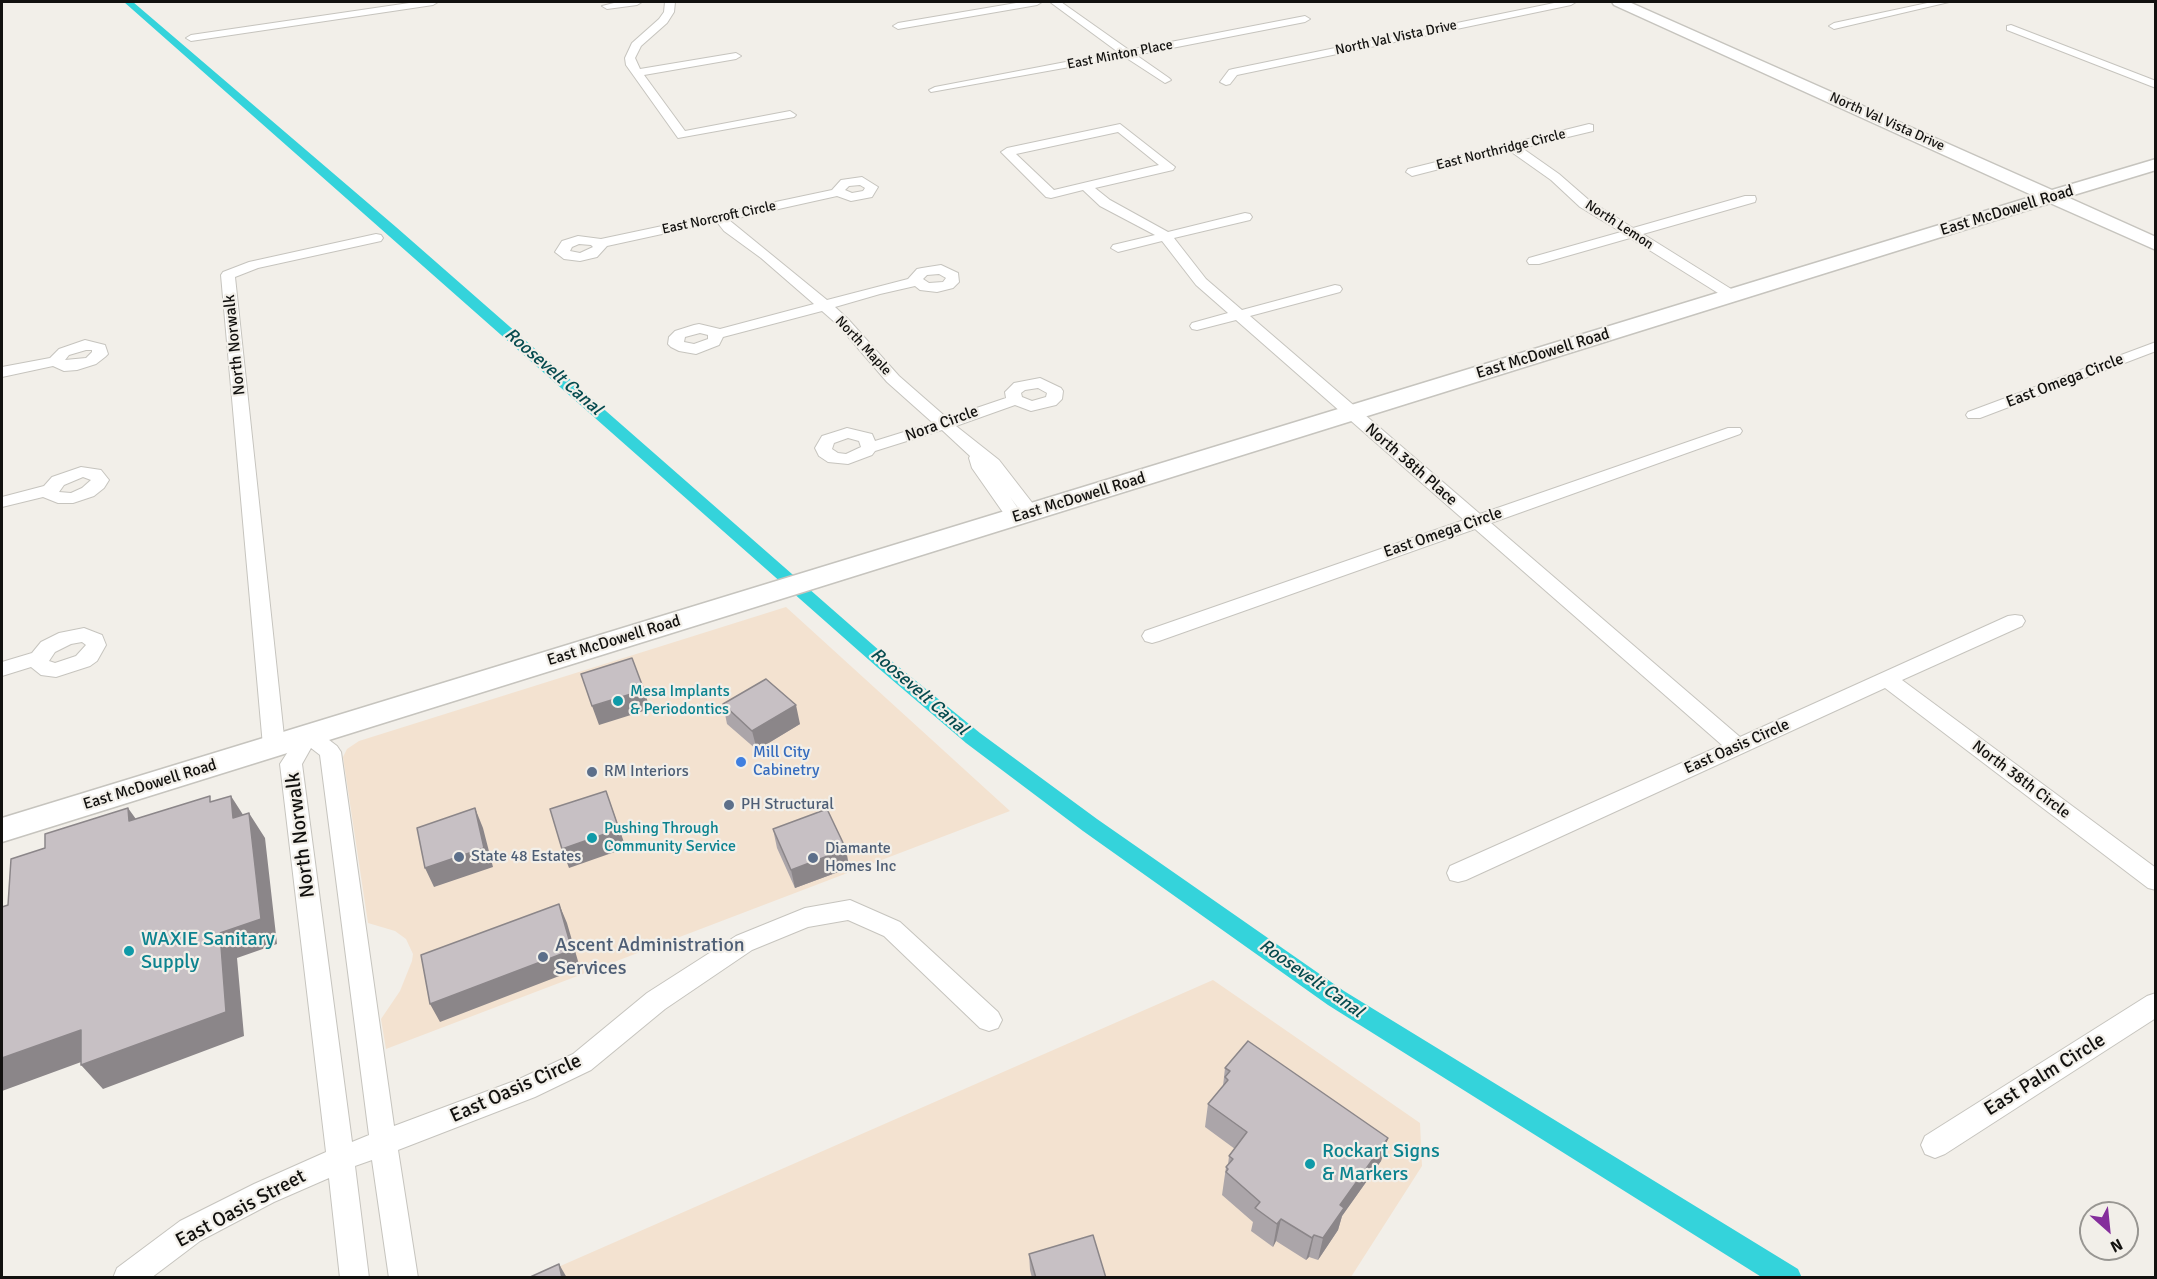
<!DOCTYPE html>
<style>
body{margin:0}
#map{position:relative;width:2157px;height:1279px;overflow:hidden;background:#f2efe9;font-family:Signika,sans-serif}
canvas{display:block}
.frame{position:absolute;inset:0;border:3px solid #12110f;pointer-events:none}
.north{position:absolute;left:2079px;top:1201px;width:60px;height:60px;box-sizing:border-box;background:#f2efe9;border:2px solid #989692;border-radius:50%;rotate:153deg;font-size:16px;font-weight:700;line-height:24px;text-align:center;color:#12110f}
.north::after{content:'';display:block;margin:auto;width:21px;height:27px;background:#852e9c;clip-path:polygon(50% 0,100% 100%,50% 72%,0 100%)}
</style>
<div id="map">
<canvas width="2157" height="1279"></canvas>
<div class="frame"></div>
<div class="north">N</div>
</div>
<script>
const g = document.querySelector('canvas').getContext('2d');
g.lineJoin = 'round';
function fill(path, color) { g.fillStyle = color; g.fill(path, 'evenodd'); }
const shape = rows => new Path2D(rows.map(r => 'M' + r).join(''));
function trace(path, color, width, dash) { g.strokeStyle = color; g.lineWidth = width; g.lineCap = dash ? 'butt' : 'round'; g.setLineDash(dash || []); g.stroke(path); }
function label(font, color, halo, rows, align = 'center') {
  g.font = font + ' Signika,sans-serif'; g.lineWidth = 4.5; g.setLineDash([]); g.textBaseline = 'middle'; g.strokeStyle = halo; g.fillStyle = color; for (const [text, x, y, turn = 0] of rows) {
    g.save(); g.translate(x, y); g.rotate((+turn || 0) * Math.PI / 180); g.textAlign = isNaN(turn) ? turn : align; if (halo) g.strokeText(text, 0, 0); g.fillText(text, 0, 0); g.restore();
  }
}
const commercial = shape([
 [786,607,1010,811,386,1049,381,1019,400,991,412,961,413,954,406,939,395,931,368,923,343,757,347,749,359,741],
 [1213,980,1420,1123,1422,1166,1351,1277,533,1278]
]);
const canal = shape([
 [124,2,133,2,396,227,889,659,980,733,1097,819,1344,991,1798,1269,1802,1278,1763,1278,1328,1005,1083,831,966,743,877,667,124,2]
]);
const street = shape([
 [416,2,438,2,433,5,191,41,186,38,191,35,416,2],
 [618,2,642,2,637,5,607,9,602,6,618,2],
 [665,2,675,2,674,12,667,23,641,46,635,58,640,69,736,53,741,56,736,59,644,75,685,131,790,111,796,115,794,117,678,138,626,65,625,58,632,43,659,19,664,12,665,2],
 [1022,2,1042,2,1037,5,898,29,893,26,898,23,1022,2],
 [1050,2,1061,2,1129,50,1305,16,1310,19,1305,22,1136,55,1169,78,1171,80,1165,83,1125,57,931,92,929,90,935,87,1118,52,1050,2],
 [1559,2,1576,2,1571,5,1237,75,1230,84,1226,85,1220,82,1229,70,1233,69,1559,2],
 [1932,2,1949,2,1834,29,1829,26,1834,23,1932,2],
 [2011,25,2156,81,2156,88,2007,30,2007,26,2011,25],
 [1120,124,1175,167,1173,170,1095,188,1110,200,1168,232,1245,213,1250,214,1252,217,1250,220,1174,238,1206,279,1242,310,1335,285,1340,286,1342,289,1340,292,1250,316,1480,514,1728,428,1740,428,1742,431,1740,434,1491,523,1740,737,2008,616,2015,615,2022,616,2025,621,2022,626,1902,680,2156,868,2156,890,2148,888,1885,688,1466,880,1458,882,1450,880,1447,873,1450,866,1722,745,1475,529,1159,641,1152,643,1145,641,1142,636,1145,631,1464,520,1236,320,1197,330,1192,329,1190,326,1192,323,1228,313,1196,285,1162,241,1118,252,1111,248,1113,245,1155,235,1100,206,1083,190,1051,198,1046,197,1001,152,1007,148,1120,124],
 [1118,132,1159,165,1054,190,1016,154,1118,132],
 [1589,124,1593,125,1593,131,1522,148,1559,174,1590,201,1633,228,1745,196,1755,196,1756,199,1755,202,1643,234,1736,292,1738,295,1736,298,1726,298,1630,238,1539,264,1529,264,1527,261,1529,258,1621,232,1580,207,1551,180,1510,151,1412,176,1406,172,1408,169,1589,124],
 [862,177,878,187,872,197,851,201,837,196,729,220,827,300,908,279,917,269,922,268,941,265,958,273,959,282,953,288,937,292,920,290,915,286,880,294,835,307,848,319,899,376,947,418,1006,398,1005,392,1014,383,1040,378,1061,388,1063,391,1062,399,1056,405,1031,411,1015,405,956,426,999,460,1037,509,1040,513,1037,517,1025,517,1010,497,1024,517,1021,521,1009,521,972,468,969,458,970,456,942,430,875,451,872,455,848,464,828,462,819,456,815,448,822,436,841,430,847,428,872,434,875,441,933,423,887,382,838,325,822,311,723,337,719,345,696,354,679,351,671,347,668,344,669,337,675,331,694,325,699,324,720,329,814,304,761,258,724,231,717,222,607,246,597,257,580,261,564,259,555,252,562,241,578,236,601,239,832,190,841,180,862,177],
 [860,185,865,188,863,191,852,193,845,190,849,186,860,185],
 [579,244,591,245,593,247,580,253,570,251,572,247,579,244],
 [939,274,946,278,943,282,929,283,923,279,927,275,939,274],
 [700,333,708,335,708,339,694,344,684,342,685,337,700,333],
 [1038,388,1047,393,1046,397,1032,401,1022,397,1021,393,1025,390,1038,388],
 [848,438,859,441,861,447,846,454,838,453,832,449,834,443,848,438],
 [376,234,381,235,383,238,381,241,258,268,235,277,285,746,281,751,274,754,267,751,263,746,221,275,223,272,249,262,376,234],
 [85,340,105,345,108,354,105,357,96,364,77,370,64,371,53,366,2,377,2,367,50,358,59,349,85,340],
 [86,350,92,350,92,352,86,358,65,360,69,355,86,350],
 [2156,342,2156,351,1980,418,1968,418,1966,415,1968,412,2156,342],
 [81,467,101,470,109,480,104,488,94,496,73,503,58,503,43,497,2,507,2,497,44,486,52,477,81,467],
 [83,477,91,480,82,488,71,493,59,492,64,485,83,477],
 [84,628,102,635,106,645,97,661,90,666,56,677,41,675,31,667,2,676,2,662,32,653,41,642,59,633,84,628],
 [82,642,86,645,76,656,55,663,49,661,55,652,71,644,82,642],
 [309,727,316,730,337,746,341,752,394,1126,517,1080,573,1054,647,993,736,936,805,908,850,900,900,922,998,1012,1002,1020,998,1028,989,1031,980,1028,884,936,848,920,808,927,752,950,665,1009,591,1070,535,1097,398,1150,418,1278,389,1278,372,1160,355,1166,369,1278,340,1278,329,1178,274,1202,200,1241,151,1278,113,1278,117,1268,180,1221,254,1184,326,1152,280,764,302,730,309,727],
 [311,748,320,755,369,1135,352,1142,302,764,311,748],
 [2156,993,2156,1018,1945,1154,1935,1158,1925,1154,1921,1145,1925,1136,2147,996,2156,993]
]);
const secondary = shape([
 [1612,2,1629,2,2052,190,2156,159,2156,170,2067,197,2156,237,2156,250,2050,203,2,842,2,818,2034,196,1614,5,1612,2]
]);
const wall = shape([
 [723,704,800,724,757,750,727,724],
 [773,829,846,849,849,868,795,888,777,848],
 [1225,1068,1388,1138,1381,1161,1342,1216,1338,1230,1318,1260,1309,1257,1306,1260,1276,1241,1273,1247,1251,1231,1253,1222,1222,1195,1226,1167,1228,1165,1229,1156,1235,1149,1205,1127,1208,1104,1223,1086],
 [1029,1254,1106,1278,1032,1278,1030,1270]
]);
const shadedWall = shape([
 [644,690,650,709,599,725,592,706],
 [796,705,800,724,757,750,752,731],
 [606,791,626,848,569,868,562,849],
 [231,796,247,821,233,818],
 [128,808,146,833,129,821],
 [475,808,483,828,493,867,434,887,425,868],
 [249,813,265,838,277,944,237,958,244,1036,103,1089,81,1065],
 [846,849,849,868,795,888,791,870],
 [559,904,567,923,580,968,440,1022,430,1004],
 [81,1030,103,1054,2,1091,2,1058],
 [1388,1138,1381,1161,1342,1216,1338,1230,1318,1260,1323,1238,1340,1205],
 [1281,1219,1276,1241,1273,1247,1277,1224],
 [1314,1235,1309,1257,1306,1260,1312,1238],
 [559,1264,567,1278,562,1278]
]);
const building = shape([
 [632,658,644,690,592,706,581,674,632,658],
 [766,679,796,705,752,731,723,704,766,679],
 [606,791,619,829,562,849,550,809,606,791],
 [210,796,210,802,231,796,233,818,249,813,261,919,220,933,226,1012,81,1065,81,1030,2,1058,2,907,8,905,11,859,45,848,45,834,128,808,129,821,210,796],
 [475,808,484,848,425,868,417,828,475,808],
 [827,809,846,849,791,870,773,829,827,809],
 [559,904,572,950,430,1004,421,955,559,904],
 [1248,1041,1388,1138,1340,1205,1344,1208,1323,1238,1314,1235,1312,1238,1281,1219,1277,1224,1255,1208,1260,1202,1226,1172,1228,1169,1226,1167,1233,1159,1229,1156,1247,1132,1208,1104,1228,1080,1225,1077,1230,1071,1225,1068,1248,1041],
 [1093,1235,1106,1278,1036,1278,1029,1254,1093,1235],
 [559,1264,562,1278,528,1278,559,1264]
]);
const markers = [
 [618,701,6,"#0f9aa8"],
 [741,762,6,"#3f7fe0"],
 [592,772,6,"#5c6f8a"],
 [729,805,6,"#5c6f8a"],
 [592,838,6,"#0f9aa8"],
 [459,857,6,"#5c6f8a"],
 [813,858,6,"#5c6f8a"],
 [129,951,6,"#0f9aa8"],
 [543,957,6,"#5c6f8a"],
 [1310,1164,6,"#0f9aa8"]
];
const farStreetnames = [
 ["North Val Vista Drive",1396,38,-12],
 ["East Minton Place",1120,55,-11],
 ["North Val Vista Drive",1887,122,24],
 ["East Northridge Circle",1501,150,-14],
 ["East Norcroft Circle",719,218,-12],
 ["North Lemon",1619,225,33],
 ["North Maple",863,346,47]
];
const streetNames = [
 ["East McDowell Road",2007,211,-17],
 ["North Norwalk",235,345,-96],
 ["East McDowell Road",1543,354,-17],
 ["East Omega Circle",2065,381,-21],
 ["Nora Circle",942,424,-20],
 ["North 38th Place",1411,465,41],
 ["East McDowell Road",1079,498,-17],
 ["East Omega Circle",1443,533,-19],
 ["East McDowell Road",614,641,-17],
 ["East Oasis Circle",1737,747,-24],
 ["North 38th Circle",2021,780,37],
 ["East McDowell Road",150,785,-17]
];
const cultureNames = [
 ["Mesa Implants",630,692],
 ["& Periodontics",630,710],
 ["Pushing Through",604,829],
 ["Community Service",604,847]
];
const shopNames = [
 ["Mill City",753,753],
 ["Cabinetry",753,771]
];
const serviceNames = [
 ["RM Interiors",604,772],
 ["PH Structural",741,805],
 ["Diamante",825,849],
 ["Homes Inc",825,867],
 ["State 48 Estates",471,857]
];
const waterNames = [
 ["Roosevelt Canal",553,372,41],
 ["Roosevelt Canal",919,692,41],
 ["Roosevelt Canal",1311,979,35]
];
const nearStreetnames = [
 ["North Norwalk",301,835,-97],
 ["East Palm Circle",2045,1075,-32],
 ["East Oasis Circle",516,1089,-24],
 ["East Oasis Street",241,1209,-28]
];
const nearCulturenames = [
 ["WAXIE Sanitary",141,940],
 ["Supply",141,963],
 ["Rockart Signs",1322,1152],
 ["& Markers",1322,1175]
];
const nearServicenames = [
 ["Ascent Administration",555,946],
 ["Services",555,969]
];
fill(commercial, '#f3e2d0');
fill(canal, '#34d3db');
trace(street, '#c6c4be', 2);
trace(secondary, '#c6c4be', 3);
fill(street, '#fff');
fill(secondary, '#fff');
fill(wall, '#aba5a9');
fill(shadedWall, '#8b8689');
fill(building, '#c7c0c4');
trace(building, '#8b8689', 1.5);
for (const [x, y, r, color] of markers) { const dot = new Path2D(); dot.arc(x, y, r, 0, 2 * Math.PI); g.fillStyle = color; g.fill(dot); trace(dot, '#f2efe9', 2); }
label('14px', '#12110f', '#f2efe9', farStreetnames);
label('16px', '#12110f', '#f2efe9', streetNames);
label('16px', '#0d838f', '#f2efe9', cultureNames, 'left');
label('16px', '#366cbe', '#f2efe9', shopNames, 'left');
label('16px', '#4e5e75', '#f2efe9', serviceNames, 'left');
label('italic 18px', '#064b4f', '#f2efe9', waterNames);
label('20px', '#12110f', '#f2efe9', nearStreetnames);
label('20px', '#0d838f', '#f2efe9', nearCulturenames, 'left');
label('20px', '#4e5e75', '#f2efe9', nearServicenames, 'left');
</script>
